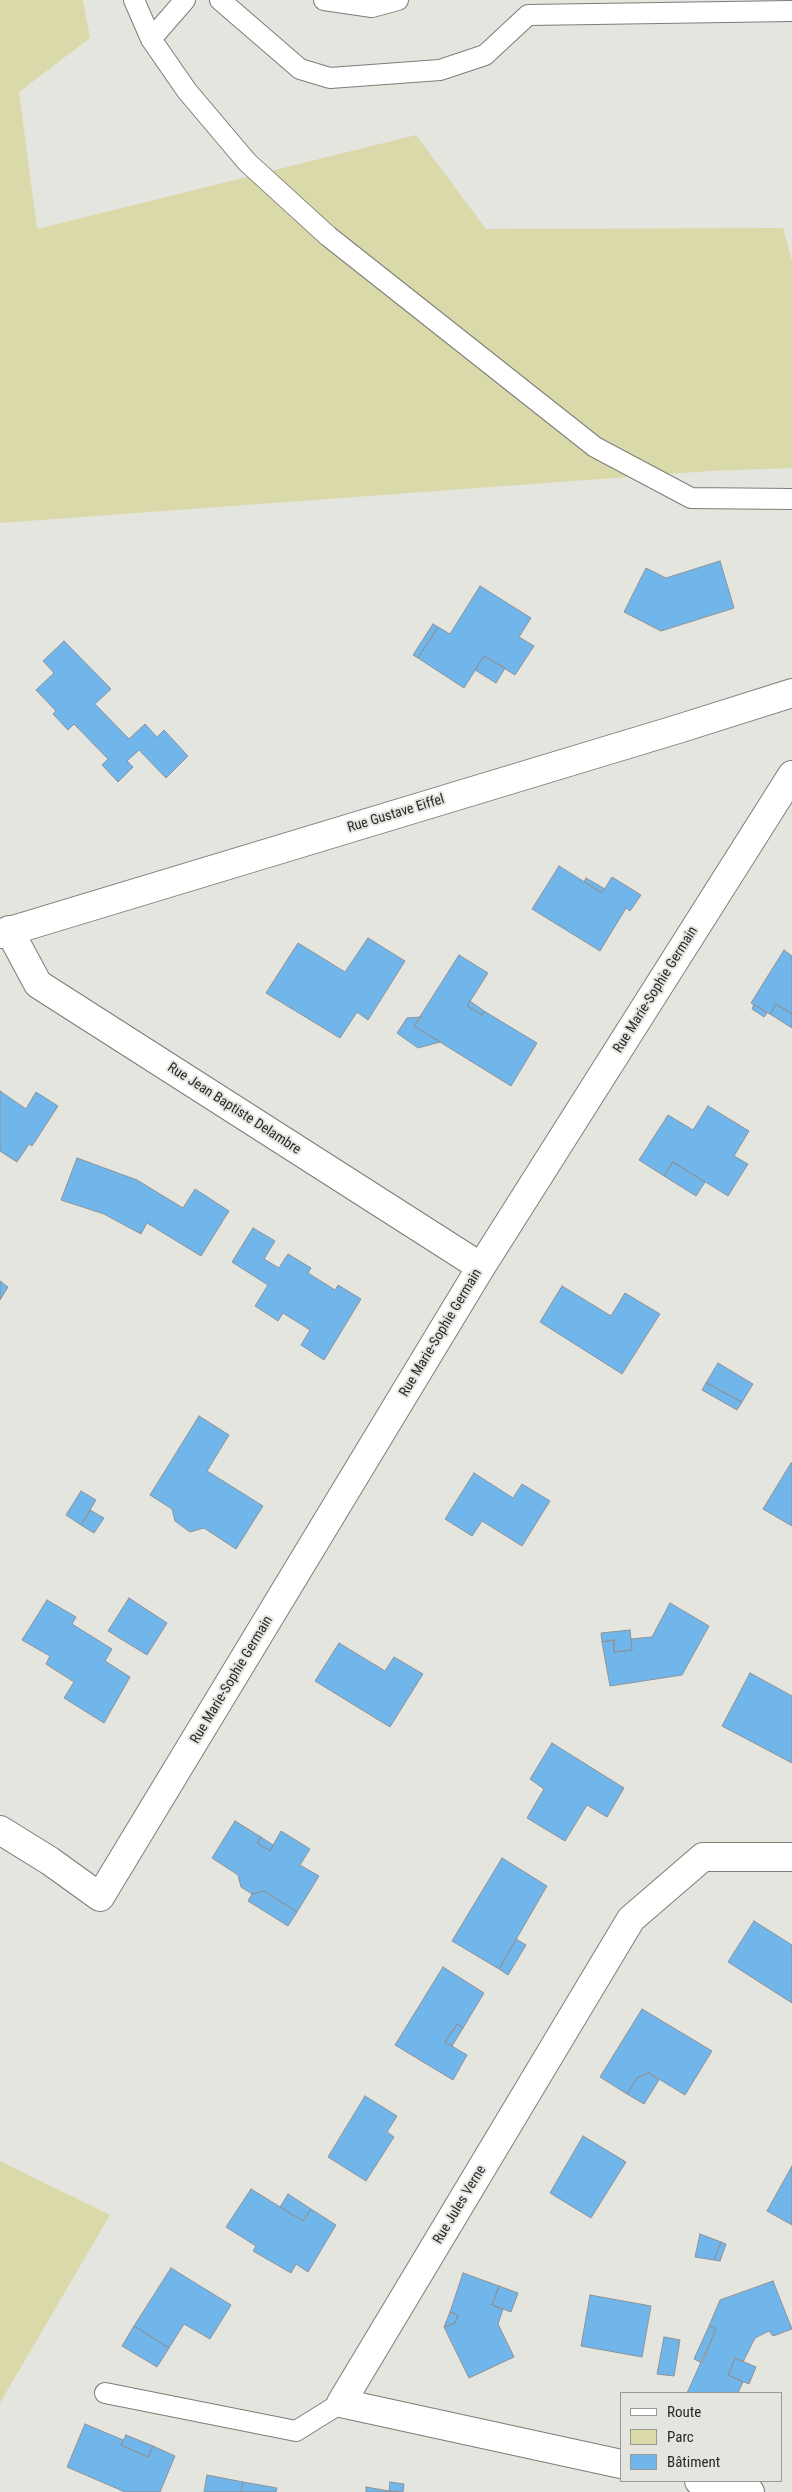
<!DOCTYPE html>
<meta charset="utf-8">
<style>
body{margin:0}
#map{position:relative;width:792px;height:2492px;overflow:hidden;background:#e5e5df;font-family:"Roboto Condensed",sans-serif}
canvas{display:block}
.legend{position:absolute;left:620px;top:2392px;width:162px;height:90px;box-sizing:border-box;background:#e5e5df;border:1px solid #9a9a95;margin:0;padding:6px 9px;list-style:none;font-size:15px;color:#292927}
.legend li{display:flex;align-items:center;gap:10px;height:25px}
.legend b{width:25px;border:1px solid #9a9a95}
</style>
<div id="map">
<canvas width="792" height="2492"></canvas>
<ul class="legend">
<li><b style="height:6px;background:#fff"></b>Route</li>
<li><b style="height:14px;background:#dad9aa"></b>Parc</li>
<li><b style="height:14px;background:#71b6ea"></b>Bâtiment</li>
</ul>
</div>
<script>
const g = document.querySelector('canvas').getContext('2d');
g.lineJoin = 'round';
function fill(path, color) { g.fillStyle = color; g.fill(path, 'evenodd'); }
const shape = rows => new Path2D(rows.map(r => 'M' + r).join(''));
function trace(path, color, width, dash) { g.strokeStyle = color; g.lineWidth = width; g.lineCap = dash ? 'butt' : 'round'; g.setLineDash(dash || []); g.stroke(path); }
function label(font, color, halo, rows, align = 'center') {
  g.font = font + ' "Roboto Condensed",sans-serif'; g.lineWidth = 4; g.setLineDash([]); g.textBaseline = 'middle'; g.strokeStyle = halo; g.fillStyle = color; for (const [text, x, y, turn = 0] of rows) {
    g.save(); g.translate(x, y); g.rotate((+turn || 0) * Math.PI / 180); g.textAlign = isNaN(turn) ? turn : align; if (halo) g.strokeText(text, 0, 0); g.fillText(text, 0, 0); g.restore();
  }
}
const green = shape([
 [0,0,83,0,90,38,19,92,37,229,416,135,486,229,783,228,792,261,792,468,710,471,0,523],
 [0,2161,110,2215,0,2403]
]);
const building = shape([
 [720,561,734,608,661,631,624,612,646,568,666,578,720,561],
 [480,586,531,618,519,637,534,646,515,675,484,656,464,688,418,658,438,627,450,634,480,586],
 [433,624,438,627,418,658,413,655,433,624],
 [64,641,111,689,95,704,129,739,145,724,157,737,164,730,188,756,166,778,139,750,127,761,133,767,118,782,102,765,108,759,74,724,68,730,53,714,56,711,36,690,54,673,43,661,64,641],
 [484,656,505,668,496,683,475,670,484,656],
 [559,866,602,893,612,877,641,895,630,911,626,908,600,951,532,909,559,866],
 [586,878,605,889,602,893,584,882,586,878],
 [368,938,405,961,368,1020,357,1012,340,1038,266,993,298,943,345,972,368,938],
 [784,950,792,956,792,1014,776,1004,770,1014,751,1003,784,950],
 [459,955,488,973,467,1006,482,1015,484,1011,537,1043,511,1086,414,1026,459,955],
 [470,1001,484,1011,482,1015,467,1006,470,1001],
 [754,1004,767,1013,764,1017,752,1009,754,1004],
 [776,1004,792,1014,792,1028,770,1014,776,1004],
 [421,1017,414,1026,440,1042,418,1048,397,1033,407,1018,421,1017],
 [0,1091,26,1109,36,1092,58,1106,32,1146,29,1144,17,1162,0,1151,0,1091],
 [708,1106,749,1131,734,1156,748,1164,728,1196,673,1162,664,1176,639,1160,668,1115,693,1130,708,1106],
 [77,1158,137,1180,183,1208,195,1189,229,1211,201,1256,147,1223,141,1234,104,1214,61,1200,77,1158],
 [673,1162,705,1182,696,1196,664,1176,673,1162],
 [253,1228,275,1241,264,1259,279,1268,288,1254,311,1268,308,1273,335,1290,338,1285,361,1299,324,1360,301,1345,310,1330,283,1313,278,1321,255,1306,268,1285,232,1262,253,1228],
 [0,1281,8,1287,0,1300,0,1281],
 [562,1286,611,1316,625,1293,660,1314,622,1374,540,1322,562,1286],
 [718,1363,753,1384,742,1402,706,1383,718,1363],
 [706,1383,742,1402,737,1410,702,1390,706,1383],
 [199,1416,229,1435,207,1471,263,1506,236,1549,204,1528,190,1532,175,1521,172,1509,150,1495,199,1416],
 [791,1463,792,1463,792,1526,763,1509,791,1463],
 [474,1473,513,1498,522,1484,550,1501,522,1546,482,1521,472,1536,445,1519,474,1473],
 [81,1491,96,1500,81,1525,66,1515,81,1491],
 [90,1510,104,1518,94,1533,81,1525,90,1510],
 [129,1598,167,1623,147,1655,108,1631,129,1598],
 [47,1600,76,1617,72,1624,112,1649,105,1661,130,1677,104,1723,64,1698,74,1682,46,1664,50,1656,22,1640,47,1600],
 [670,1603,709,1626,682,1675,610,1686,602,1642,614,1640,614,1652,632,1650,631,1639,652,1637,670,1603],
 [630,1630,632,1650,614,1652,614,1640,602,1642,601,1633,630,1630],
 [339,1643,385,1671,394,1657,423,1674,390,1727,315,1681,339,1643],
 [750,1673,792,1696,792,1763,722,1726,750,1673],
 [552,1743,624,1788,607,1817,587,1805,565,1841,527,1818,544,1789,530,1779,552,1743],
 [235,1821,261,1837,257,1843,270,1851,281,1831,310,1849,300,1865,319,1876,297,1912,264,1891,252,1894,241,1887,238,1875,212,1858,235,1821],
 [261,1837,273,1845,270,1851,257,1843,261,1837],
 [502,1858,547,1886,499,1969,452,1941,502,1858],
 [264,1891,297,1912,288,1926,248,1901,252,1894,264,1891],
 [754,1921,792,1945,792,2003,728,1962,754,1921],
 [516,1939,526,1945,508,1975,499,1969,516,1939],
 [443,1967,484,1993,463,2028,457,2024,445,2042,467,2055,453,2080,395,2045,443,1967],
 [642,2009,712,2051,685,2095,649,2073,638,2077,627,2094,600,2077,642,2009],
 [457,2024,463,2028,452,2046,445,2042,457,2024],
 [649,2073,659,2080,644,2104,627,2094,638,2077,649,2073],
 [365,2096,397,2116,387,2132,394,2137,366,2181,328,2157,365,2096],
 [583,2136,626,2162,591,2218,550,2193,583,2136],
 [792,2166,792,2225,767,2211,792,2166],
 [251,2189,303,2221,311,2209,336,2225,308,2272,296,2264,291,2273,253,2251,256,2246,226,2227,251,2189],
 [288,2194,311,2209,303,2221,280,2207,288,2194],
 [700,2234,721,2242,714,2260,695,2257,700,2234],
 [721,2242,726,2244,720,2261,714,2260,721,2242],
 [171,2268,231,2305,210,2339,184,2324,169,2348,134,2326,171,2268],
 [463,2273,499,2286,492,2305,503,2309,498,2324,514,2357,469,2378,444,2327,455,2323,458,2315,450,2312,463,2273],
 [773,2281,792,2329,773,2336,769,2331,755,2338,743,2362,735,2358,728,2375,743,2382,738,2393,687,2393,716,2329,709,2326,720,2300,773,2281],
 [499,2286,518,2293,511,2312,492,2305,499,2286],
 [590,2295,651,2306,642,2357,581,2346,590,2295],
 [450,2312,458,2315,455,2323,444,2327,450,2312],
 [134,2326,169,2348,157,2367,122,2346,134,2326],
 [709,2326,716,2329,702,2363,694,2359,709,2326],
 [664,2337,680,2340,674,2376,657,2374,664,2337],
 [735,2358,756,2367,749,2384,728,2375,735,2358],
 [85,2424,123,2440,121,2445,148,2457,153,2446,175,2456,160,2492,125,2492,67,2467,85,2424],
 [126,2435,153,2446,148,2457,121,2445,126,2435],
 [207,2475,243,2482,241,2492,204,2492,207,2475],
 [243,2482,277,2488,276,2492,241,2492,243,2482],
 [390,2482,404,2484,403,2492,389,2491,390,2482],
 [366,2487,389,2491,395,2492,366,2492,366,2487]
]);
const lane = shape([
 [134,0,151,39,187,91,247,162,328,236,595,447,691,498,792,499],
 [220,0,300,69,330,78,440,70,485,55,528,15,792,11],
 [324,0,372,7,398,0],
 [151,39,185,0],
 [105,2393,296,2431,341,2403]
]);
const street = shape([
 [9,930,38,984,481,1267],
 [0,934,678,729,792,693],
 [0,1830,50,1861,100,1897,481,1267,792,775],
 [621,2464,341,2403,631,1919,703,1857,792,1857],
 [699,2481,750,2492]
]);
const streetNames = [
 ["Rue Gustave Eiffel",396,814,-17],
 ["Rue Marie-Sophie Germain",656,990,-58],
 ["Rue Jean Baptiste Delambre",234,1109,33],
 ["Rue Marie-Sophie Germain",441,1333,-59],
 ["Rue Marie-Sophie Germain",232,1680,-59],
 ["Rue Jules Verne",460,2205,-59]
];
fill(green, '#dad9aa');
fill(building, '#71b6ea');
trace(building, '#8e9296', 1);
trace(lane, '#7d7d78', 22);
trace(street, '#7d7d78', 30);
trace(lane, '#fff', 20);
trace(street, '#fff', 28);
label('14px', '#292927', '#e5e5df', streetNames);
</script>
